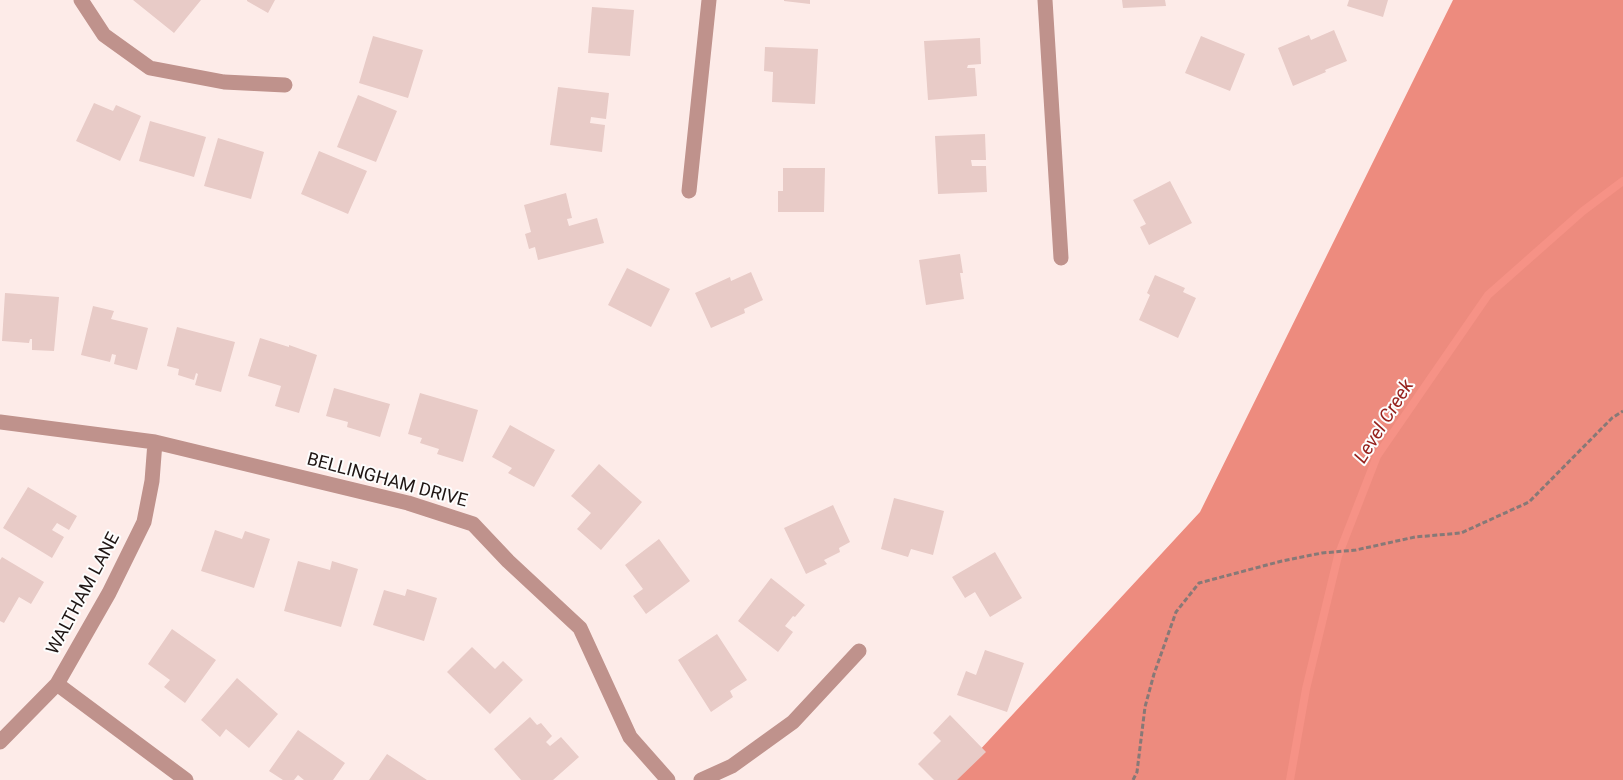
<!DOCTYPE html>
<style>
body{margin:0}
canvas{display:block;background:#fdebe8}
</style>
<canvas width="1623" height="780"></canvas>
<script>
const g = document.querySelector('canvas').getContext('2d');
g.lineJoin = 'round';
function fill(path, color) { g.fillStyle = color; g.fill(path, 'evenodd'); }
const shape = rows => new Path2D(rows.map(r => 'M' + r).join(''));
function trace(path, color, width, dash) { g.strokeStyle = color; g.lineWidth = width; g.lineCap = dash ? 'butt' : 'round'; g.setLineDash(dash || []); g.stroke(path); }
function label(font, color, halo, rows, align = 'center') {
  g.font = font + ' Roboto,sans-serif'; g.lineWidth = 4; g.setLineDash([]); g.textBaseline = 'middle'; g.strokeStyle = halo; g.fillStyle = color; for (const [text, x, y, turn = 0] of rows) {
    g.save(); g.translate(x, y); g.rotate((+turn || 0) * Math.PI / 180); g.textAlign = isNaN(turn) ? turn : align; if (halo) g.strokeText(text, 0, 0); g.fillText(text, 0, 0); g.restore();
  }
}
const forest = shape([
 [1453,0,1623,0,1623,780,952,780,1200,512]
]);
const stream = shape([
 [1290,780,1306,689,1338,556,1377,456,1488,295,1583,211,1623,181]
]);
const building = shape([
 [133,0,201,0,174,33],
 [247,0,275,0,268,13,247,1],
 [784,0,810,0,810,4,784,1],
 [1122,0,1165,0,1166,6,1123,8],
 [1349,0,1388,0,1383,17,1347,6],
 [592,7,634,10,630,56,588,53],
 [1334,30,1347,61,1325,70,1326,72,1293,86,1278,48,1309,35,1311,40],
 [373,36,423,50,408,98,359,83],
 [1201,36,1245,54,1230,91,1185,73],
 [980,38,981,64,968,65,967,68,975,68,977,96,928,100,924,41],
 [765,47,818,49,815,104,772,102,773,72,764,71],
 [558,87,609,93,606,119,591,117,590,123,605,125,602,152,550,145],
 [358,95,397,111,376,162,337,147],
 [94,103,113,111,116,105,141,116,120,161,76,141],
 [150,121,206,137,194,177,139,161],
 [985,134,986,160,971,160,972,166,986,166,987,192,938,194,935,136],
 [218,138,264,152,251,199,204,186],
 [319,151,367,171,348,214,301,194],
 [783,168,825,168,824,212,778,212,778,191,783,191],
 [1170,181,1192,223,1149,245,1140,227,1146,224,1133,200],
 [566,193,572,218,567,219,569,226,597,218,604,243,538,260,535,247,529,249,525,234,531,232,524,205],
 [960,254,963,273,960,273,964,299,926,305,919,260],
 [627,268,670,289,651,327,608,305],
 [751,272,763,300,744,309,745,313,711,328,695,293,730,277,731,281],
 [1155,275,1185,288,1183,292,1196,298,1178,338,1139,320,1150,295,1147,293],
 [5,293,59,297,54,351,32,350,32,339,30,339,29,343,2,341],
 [93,306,114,311,111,319,148,328,137,370,114,364,116,355,112,354,110,362,81,355],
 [177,327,235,342,221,392,195,385,198,374,196,373,194,380,178,375,179,369,167,366],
 [260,338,289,347,289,345,317,355,299,413,275,406,281,386,248,376],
 [334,388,390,404,380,437,347,427,348,422,326,416],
 [420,393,478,410,463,462,437,454,439,449,420,443,422,438,408,434],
 [510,425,555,450,534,487,508,473,512,468,492,457],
 [599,464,642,502,601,550,577,529,591,513,571,496],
 [28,487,77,516,69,530,57,523,52,530,64,537,52,558,3,528],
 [894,498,944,511,933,555,911,549,908,557,881,549],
 [833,505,850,542,839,548,840,552,824,560,827,564,806,574,784,528],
 [215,530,242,539,245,531,270,539,254,588,201,571],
 [659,539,690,581,646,614,633,596,643,589,625,565],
 [995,552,1022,598,990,617,975,592,965,598,952,577],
 [2,557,44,582,31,604,19,597,4,623,0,621,0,560],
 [298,561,330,570,332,561,358,569,341,627,284,611],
 [771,578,805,605,795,617,793,616,785,626,793,632,778,652,738,621],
 [407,589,437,598,424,641,373,625,384,590,405,596],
 [172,629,216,660,185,703,164,687,170,680,148,664],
 [717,634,747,680,730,691,733,697,711,712,678,660],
 [472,647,495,669,503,661,523,680,490,714,447,672],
 [985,650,1024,663,1007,712,957,695,966,671,976,675],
 [237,678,278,714,249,748,226,729,220,737,201,720],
 [950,715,986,752,957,780,934,780,918,764,941,741,933,733],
 [530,717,537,725,541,723,552,736,546,742,550,746,561,737,579,757,553,780,521,780,494,749],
 [298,730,345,763,333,780,304,780,298,775,294,780,283,780,269,771],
 [387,754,427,780,369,780]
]);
const path = shape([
 [1133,780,1137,772,1145,707,1154,674,1176,612,1199,583,1282,561,1322,553,1356,550,1415,537,1461,533,1529,502,1612,418,1623,411]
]);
const street = shape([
 [81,0,104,35,150,68,224,82,285,85],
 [1045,0,1061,258],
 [689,191,709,0],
 [0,422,155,442,408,503,473,524,508,561,580,628,630,737,668,780],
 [57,684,186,780],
 [0,742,57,684,109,593,144,522,152,481,155,442],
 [701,780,732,766,793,722,859,651]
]);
const streetNames = [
 ["BELLINGHAM DRIVE",387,481,15],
 ["WALTHAM LANE",84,594,-62]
];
const waterNames = [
 ["Level Creek",1385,422,-58]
];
fill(forest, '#ed8b7e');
trace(stream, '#f69286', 8);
fill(building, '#e8cbc7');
trace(path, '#877977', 3, [5, 2.5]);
trace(street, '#bf928c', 15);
label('18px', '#1f1513', '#fdfdfd', streetNames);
label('italic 19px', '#97231e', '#fdfdfd', waterNames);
</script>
